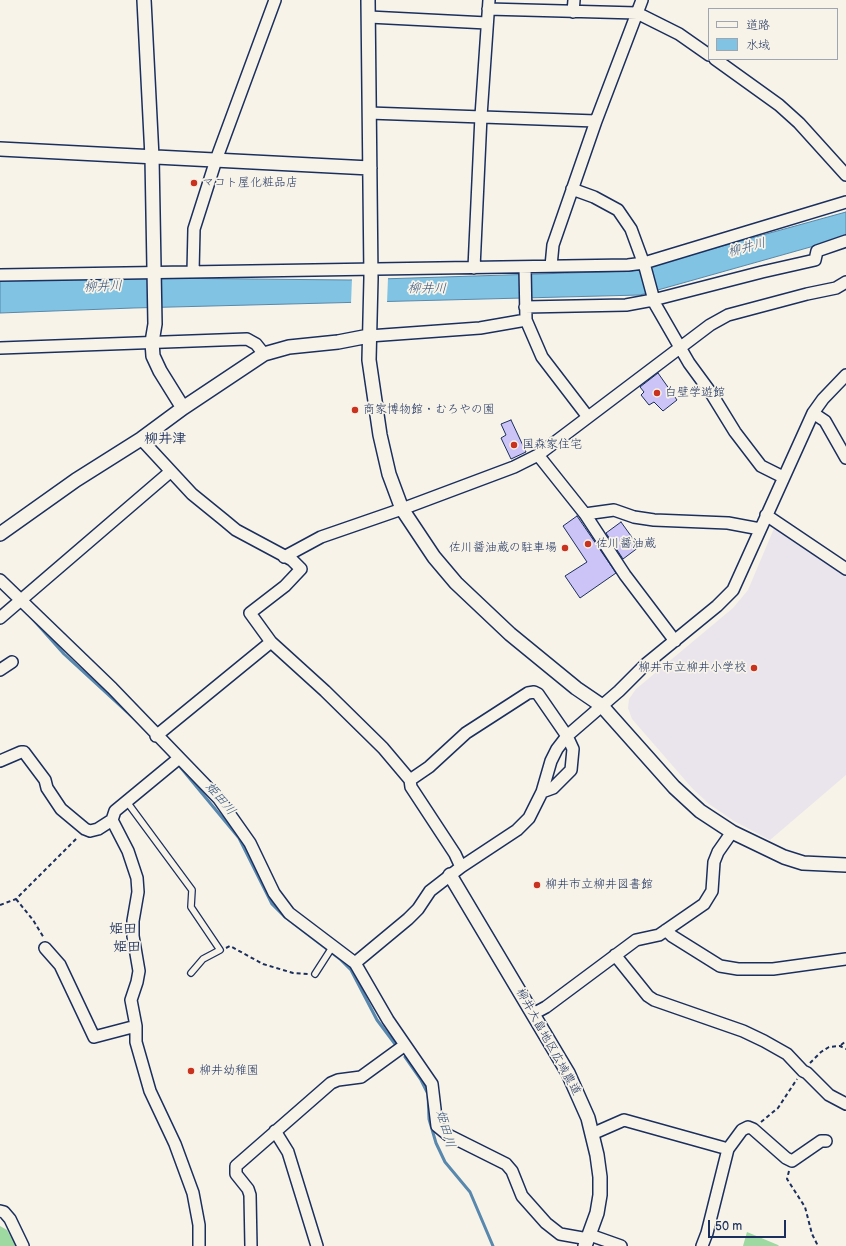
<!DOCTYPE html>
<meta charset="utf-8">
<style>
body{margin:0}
#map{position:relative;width:846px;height:1246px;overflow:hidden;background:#f7f3e8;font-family:"Balsamiq Sans","Klee One",sans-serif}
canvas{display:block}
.legend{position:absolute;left:708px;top:8px;width:130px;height:52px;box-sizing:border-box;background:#f7f3e8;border:1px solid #9fa5b1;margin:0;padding:5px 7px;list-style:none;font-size:12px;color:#1b2f5e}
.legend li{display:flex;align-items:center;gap:8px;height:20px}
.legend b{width:20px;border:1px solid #9fa5b1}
.scale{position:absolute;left:708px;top:1220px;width:78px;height:18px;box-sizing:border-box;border:2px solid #1b2f5e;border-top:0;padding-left:5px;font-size:12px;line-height:14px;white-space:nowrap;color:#1b2f5e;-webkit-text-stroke:3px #f7f3e8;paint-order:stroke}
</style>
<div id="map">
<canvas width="846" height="1246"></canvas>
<ul class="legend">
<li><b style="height:5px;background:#f7f3e8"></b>道路</li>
<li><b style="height:11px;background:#81c3e2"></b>水域</li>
</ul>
<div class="scale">50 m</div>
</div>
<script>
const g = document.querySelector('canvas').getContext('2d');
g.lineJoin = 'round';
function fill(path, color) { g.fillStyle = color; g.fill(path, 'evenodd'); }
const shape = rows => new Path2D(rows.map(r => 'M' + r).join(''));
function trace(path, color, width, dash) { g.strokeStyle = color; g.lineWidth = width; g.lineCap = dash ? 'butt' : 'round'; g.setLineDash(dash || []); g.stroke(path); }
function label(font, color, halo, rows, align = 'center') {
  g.font = font + ' "Balsamiq Sans","Klee One",sans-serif'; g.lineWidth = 3.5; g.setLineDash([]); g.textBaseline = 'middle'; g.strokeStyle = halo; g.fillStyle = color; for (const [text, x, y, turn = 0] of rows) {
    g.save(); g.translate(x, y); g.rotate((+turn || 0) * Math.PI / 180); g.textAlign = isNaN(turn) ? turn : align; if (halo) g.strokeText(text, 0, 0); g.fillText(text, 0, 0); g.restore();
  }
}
const built = shape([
 [775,526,846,576,846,775,770,840,734,821,709,804,692,788,632,719,628,708,629,699,636,689,733,608,748,590]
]);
const green = shape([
 [0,1226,7,1230,16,1246,0,1246],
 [747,1232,778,1245,779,1246,743,1246]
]);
const water = shape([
 [846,212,846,237,640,295,133,308,0,313,0,279,153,278,349,280,632,271,846,212]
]);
const pier = shape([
 [352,278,388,278,387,303,351,304]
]);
const stream = shape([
 [30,616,64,654,140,724],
 [177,763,239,838,272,904,285,917,340,959,351,970,377,1020,395,1044],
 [405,1057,421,1080,428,1094,429,1119,436,1143,445,1162,470,1192,493,1246]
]);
const building = shape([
 [658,373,677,400,663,411,654,402,649,405,641,395,644,392,640,387,658,373],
 [511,420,526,452,511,459,501,438,506,435,501,424,511,420],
 [577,516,616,573,580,598,565,576,587,562,563,526,577,516],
 [621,522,639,547,623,559,606,533,621,522]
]);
const path = shape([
 [16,899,33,920,44,938],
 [0,905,16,899,78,837],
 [226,948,230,946,263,964,293,973,308,974],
 [841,1045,846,1041],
 [810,1063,821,1052,829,1047,840,1046,846,1049],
 [761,1122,778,1108,797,1079],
 [789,1171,787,1179,805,1207,812,1234,818,1246]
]);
const service = shape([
 [127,802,192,890,191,907,220,950,203,959,191,973],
 [315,974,333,946]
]);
const minor = shape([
 [488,9,637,13,679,34,709,55],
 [573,12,574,0],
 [369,17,487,23],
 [715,59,779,105,799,123,846,175],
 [369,113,596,121],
 [572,189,594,197,618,210,631,229,645,267,655,304,689,363,711,393,735,432,761,466,783,477],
 [551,266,553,245,596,121,642,0],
 [525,267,526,320,542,357,588,417],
 [474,268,481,116,489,0],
 [193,272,194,229,216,160,275,0],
 [0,275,628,265,644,263,846,202],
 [525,307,626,305,653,300,762,272,815,260,817,251,846,241],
 [369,336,480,328,526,320],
 [0,348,247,339,256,344,264,354],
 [813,413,825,421,846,458],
 [141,439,192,494,224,520,236,530,292,560,301,569,285,586,250,613,271,642,325,691,383,748,410,780,411,787,455,854,461,867],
 [538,455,585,514,625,575,675,641],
 [585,514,614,510,634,517,654,520,728,523,760,529],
 [766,515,846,569],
 [284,557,321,537,402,509,514,467,538,455,710,325,728,315,807,294,836,288,846,282],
 [0,580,112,688,219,799,250,843,274,893,289,913,355,963,388,1020,432,1084,437,1126,448,1135,506,1164,512,1171,522,1196,546,1223,560,1234,588,1239],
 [0,618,170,472],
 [0,670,12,662],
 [156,736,271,642],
 [178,759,115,811,112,820,128,851,137,878,138,892,133,921,133,936,139,971,137,982,131,1000,136,1026,136,1042,150,1091,175,1144,193,1193,199,1225,199,1246],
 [0,761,21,752,24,752,45,780,47,788,61,809,85,829,90,831,98,829,112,820],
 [410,780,429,767,466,733,528,693,534,692,538,694,567,736,573,749,571,770,553,788,542,792],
 [666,930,672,936,720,966,738,969,773,969,846,959],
 [45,948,60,965,94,1037,136,1026],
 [615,955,648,996,654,1000,743,1031,764,1041,787,1054,803,1071,807,1073,829,1095,846,1104],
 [355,963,408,919,418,909,430,891,461,867,517,830,529,818,542,792,551,761,557,749,567,736,619,691,646,664,717,606,733,590,813,413,823,399,846,375],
 [533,1014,546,1007,636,940,659,935,704,904,712,891,714,862,718,852,732,832],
 [275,1131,288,1152,317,1246],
 [592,1134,624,1120,728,1149],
 [0,1211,4,1212,10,1219,23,1246],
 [590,1235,621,1246],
 [251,1246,250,1195,248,1189,236,1174,236,1166,331,1083,338,1080,361,1077,405,1045],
 [702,1246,707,1233,728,1149,742,1130,748,1127,753,1129,786,1158,792,1161,821,1141,826,1141]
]);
const tertiary = shape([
 [144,0,152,157,155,324,152,342,153,356,160,371,183,408],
 [368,0,371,278,369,360,380,435,389,474,402,509,434,557,456,583,510,634,576,688,601,705,674,787,700,811,732,832,784,857,803,863,846,865],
 [0,149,370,168],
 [0,534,76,480,141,439,183,408,264,354,289,347,338,342,369,336],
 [450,875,568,1073,588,1118,597,1155,600,1177,600,1195,597,1213,585,1246]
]);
const markers = [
 [194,183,4,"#c8321e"],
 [657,393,4,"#c8321e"],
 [355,410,4,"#c8321e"],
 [514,445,4,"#c8321e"],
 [588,544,4,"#c8321e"],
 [565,548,4,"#c8321e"],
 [754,668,4,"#c8321e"],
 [537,885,4,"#c8321e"],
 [191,1071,4,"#c8321e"]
];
const poiNames = [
 ["マコト屋化粧品店",202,183],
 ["白壁学遊館",665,393],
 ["商家博物館・むろやの園",363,410],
 ["国森家住宅",522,445],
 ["佐川醤油蔵",596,544],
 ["佐川醤油蔵の駐車場",557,548,"right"],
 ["柳井市立柳井小学校",746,668,"right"],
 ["柳井市立柳井図書館",545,885],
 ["柳井幼稚園",199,1071]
];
const streetNames = [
 ["柳井大畠地区広域農道",548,1042,61]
];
const waterNames = [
 ["柳井川",747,248,-15],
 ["柳井川",103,287,-2],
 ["柳井川",427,289,1],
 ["姫田川",220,799,50],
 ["姫田川",445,1129,74]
];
const quarterNames = [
 ["柳井津",165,439],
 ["姫田",123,929],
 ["姫田",127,947]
];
fill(built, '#eae5ec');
fill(green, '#9dd9a0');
fill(water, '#81c3e2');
trace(water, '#5888ad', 1);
fill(pier, '#f7f3e8');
trace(stream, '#5888ad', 3);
fill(building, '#ccc4f6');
trace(building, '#1b2f5e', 1);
trace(service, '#1b2f5e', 8);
trace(minor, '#1b2f5e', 14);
trace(tertiary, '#1b2f5e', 16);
trace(path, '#1b2f5e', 2, [4, 3]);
trace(service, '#f7f3e8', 5.5);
trace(minor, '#f7f3e8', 11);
trace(tertiary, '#f7f3e8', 13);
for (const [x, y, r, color] of markers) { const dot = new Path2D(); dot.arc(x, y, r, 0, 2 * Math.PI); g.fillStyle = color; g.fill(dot); trace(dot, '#f7f3e8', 1.5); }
label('12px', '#1b2f5e', '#f7f3e8', poiNames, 'left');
label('12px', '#1b2f5e', '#f7f3e8', streetNames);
label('italic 13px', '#34547f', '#f7f3e8', waterNames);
label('bold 14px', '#1b2f5e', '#f7f3e8', quarterNames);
</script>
